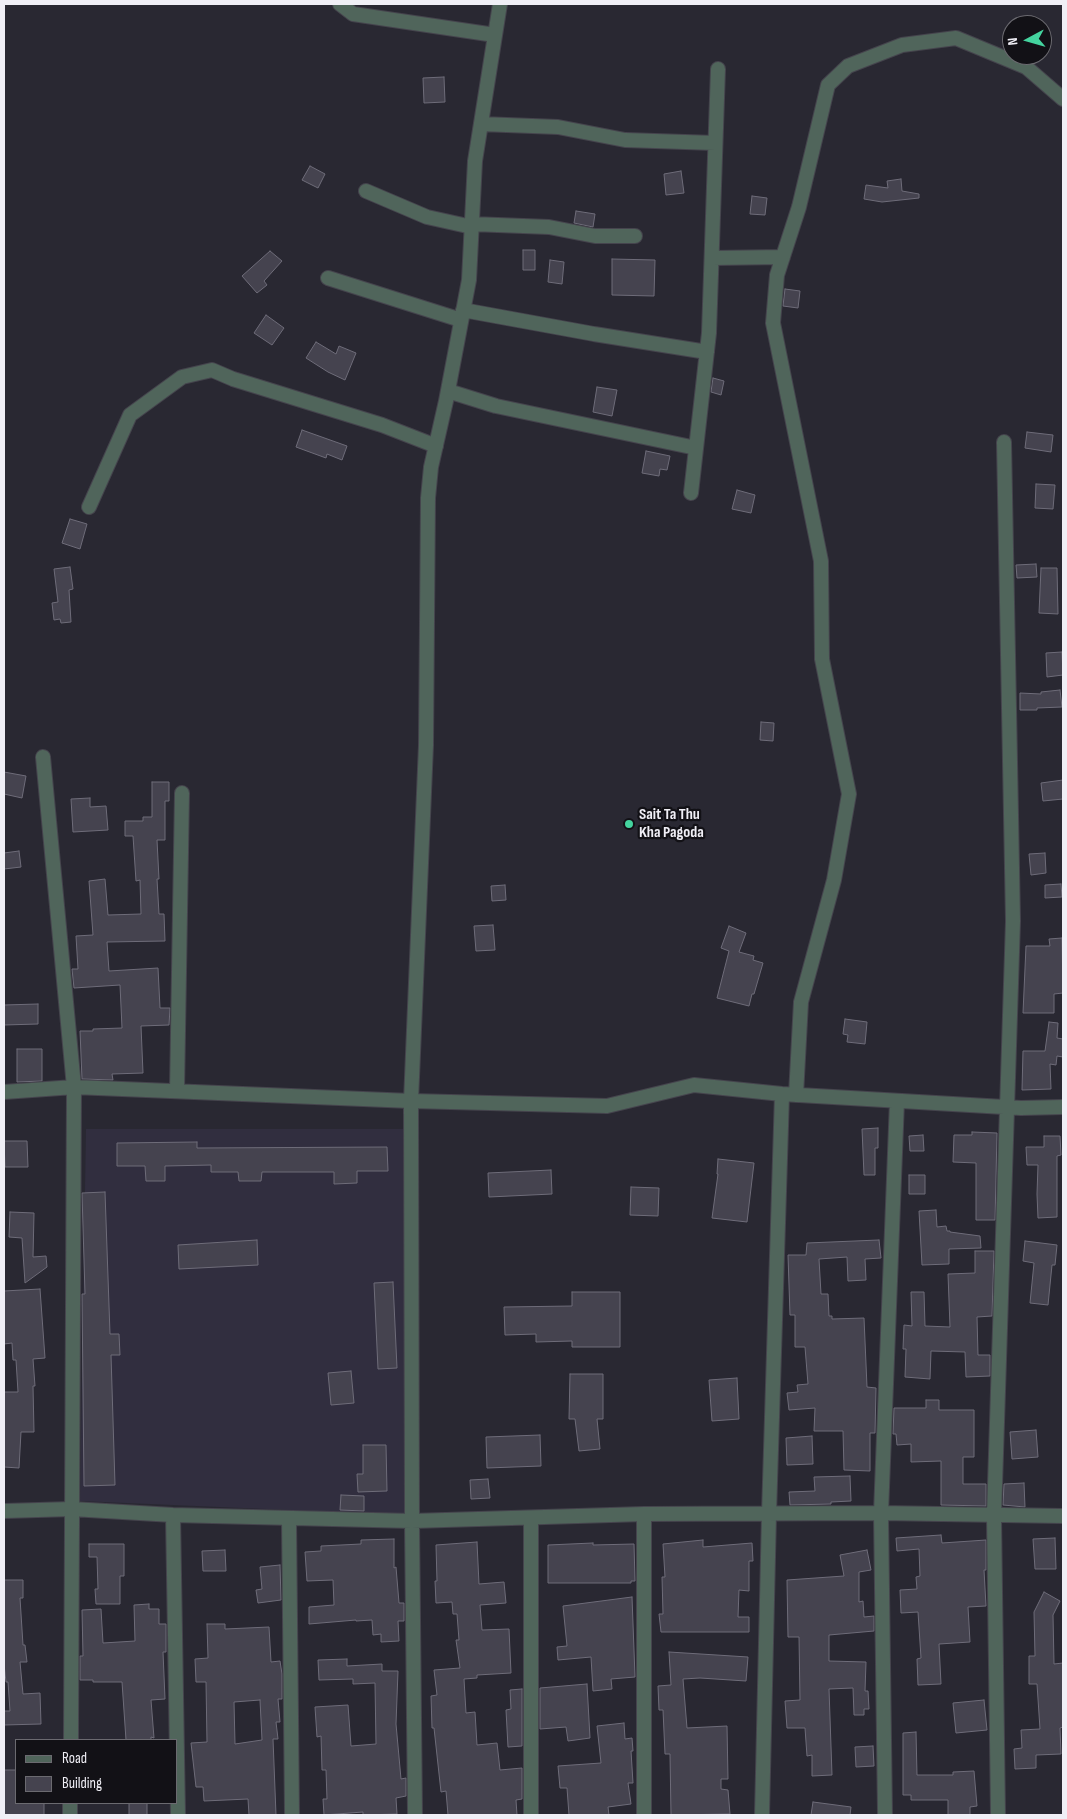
<!DOCTYPE html>
<style>
body{margin:0}
#map{position:relative;width:1067px;height:1819px;overflow:hidden;background:#292832;font-family:"Sofia Sans Condensed",sans-serif}
canvas{display:block}
.frame{position:absolute;inset:0;border:5px solid #f0eff6;pointer-events:none}
.legend{position:absolute;left:15px;top:1739px;width:162px;height:65px;box-sizing:border-box;background:#121116;border:1px solid #6b6a70;margin:0;padding:6px 9px;list-style:none;font-size:15px;color:#f0eff6}
.legend li{display:flex;align-items:center;gap:10px;height:25px}
.legend b{width:25px;border:1px solid #6b6a70}
.north{position:absolute;left:1002px;top:15px;width:50px;height:50px;box-sizing:border-box;background:#121116;border:1px solid #6b6a70;border-radius:50%;rotate:264deg;font-size:14px;font-weight:700;line-height:20px;text-align:center;color:#f0eff6}
.north::after{content:'';display:block;margin:auto;width:18px;height:22px;background:#44d49f;clip-path:polygon(50% 0,100% 100%,50% 72%,0 100%)}
</style>
<div id="map">
<canvas width="1067" height="1819"></canvas>
<div class="frame"></div>
<ul class="legend">
<li><b style="height:6px;background:#50655b"></b>Road</li>
<li><b style="height:14px;background:#45434f"></b>Building</li>
</ul>
<div class="north">N</div>
</div>
<script>
const g = document.querySelector('canvas').getContext('2d');
g.lineJoin = 'round';
function fill(path, color) { g.fillStyle = color; g.fill(path, 'evenodd'); }
const shape = rows => new Path2D(rows.map(r => 'M' + r).join(''));
function trace(path, color, width, dash) { g.strokeStyle = color; g.lineWidth = width; g.lineCap = dash ? 'butt' : 'round'; g.setLineDash(dash || []); g.stroke(path); }
function label(font, color, halo, rows, align = 'center') {
  g.font = font + ' "Sofia Sans Condensed",sans-serif'; g.lineWidth = 4.5; g.setLineDash([]); g.textBaseline = 'middle'; g.strokeStyle = halo; g.fillStyle = color; for (const [text, x, y, turn = 0] of rows) {
    g.save(); g.translate(x, y); g.rotate((+turn || 0) * Math.PI / 180); g.textAlign = isNaN(turn) ? turn : align; if (halo) g.strokeText(text, 0, 0); g.fillText(text, 0, 0); g.restore();
  }
}
const built = shape([
 [86,1129,408,1129,405,1515,80,1501]
]);
const building = shape([
 [444,77,445,102,424,103,423,78,444,77],
 [310,166,325,174,318,188,302,180,310,166],
 [681,171,684,193,666,195,664,174,681,171],
 [901,179,902,191,919,194,919,198,882,202,864,199,866,185,888,188,887,181,901,179],
 [752,196,767,198,765,215,750,214,752,196],
 [576,211,595,214,593,227,574,223,576,211],
 [523,250,535,250,535,270,523,270,523,250],
 [270,251,282,261,264,281,267,285,257,293,242,276,270,251],
 [612,259,655,260,654,296,612,295,612,259],
 [550,260,564,262,562,284,548,282,550,260],
 [785,289,800,291,798,308,783,306,785,289],
 [266,315,284,328,272,345,254,333,266,315],
 [316,342,336,354,339,346,356,353,345,380,328,372,306,358,316,342],
 [713,378,724,381,721,395,711,392,713,378],
 [597,387,617,390,612,416,593,412,597,387],
 [302,430,347,446,342,460,327,454,326,458,296,447,302,430],
 [1027,432,1053,435,1051,452,1025,448,1027,432],
 [646,451,670,456,667,470,660,469,659,476,642,473,646,451],
 [1036,484,1055,485,1053,509,1035,508,1036,484],
 [737,490,755,495,751,513,732,509,737,490],
 [70,519,87,524,80,549,62,543,70,519],
 [1036,564,1037,577,1017,578,1016,565,1036,564],
 [70,567,73,589,69,590,71,622,61,623,60,619,54,620,52,603,58,602,54,569,70,567],
 [1041,568,1057,568,1058,614,1039,613,1041,568],
 [1062,652,1063,675,1047,677,1046,653,1062,652],
 [1060,690,1062,707,1037,708,1037,710,1020,710,1020,693,1041,694,1041,692,1060,690],
 [761,722,774,723,773,741,760,740,761,722],
 [4,772,26,776,22,798,4,794,4,772],
 [1063,780,1063,799,1043,801,1041,783,1063,780],
 [152,782,169,782,169,801,165,801,165,840,157,840,159,879,157,879,159,914,164,914,165,941,107,942,109,971,158,968,160,1008,170,1008,169,1025,141,1026,143,1073,112,1074,113,1080,82,1079,80,1031,93,1031,93,1029,122,1028,120,985,74,988,72,969,78,969,76,936,93,935,89,881,105,879,108,915,141,914,140,880,136,881,133,836,125,836,125,821,143,821,143,817,152,817,152,782],
 [90,798,90,807,106,806,108,830,73,832,71,799,90,798],
 [19,851,21,867,4,869,4,853,19,851],
 [1045,853,1046,873,1031,875,1029,854,1045,853],
 [1061,884,1062,897,1045,898,1045,885,1061,884],
 [505,885,506,900,492,901,491,886,505,885],
 [493,925,495,950,476,951,474,926,493,925],
 [729,926,746,933,739,952,754,956,753,960,763,963,754,994,752,994,749,1006,717,998,729,951,721,948,729,926],
 [1062,938,1063,993,1054,994,1054,1013,1023,1013,1026,946,1050,946,1049,939,1062,938],
 [38,1004,38,1024,4,1025,4,1005,38,1004],
 [845,1019,867,1022,865,1044,847,1042,848,1035,843,1034,845,1019],
 [1049,1022,1058,1023,1057,1038,1063,1039,1063,1057,1057,1056,1056,1065,1050,1064,1051,1089,1022,1090,1023,1051,1045,1051,1049,1022],
 [17,1049,42,1049,42,1081,17,1082,17,1049],
 [878,1128,878,1148,875,1148,875,1175,864,1175,862,1129,878,1128],
 [972,1132,997,1133,995,1220,976,1220,976,1163,953,1162,954,1135,972,1135,972,1132],
 [923,1135,924,1151,910,1151,909,1136,923,1135],
 [1044,1136,1060,1136,1061,1155,1057,1156,1057,1217,1038,1218,1037,1194,1038,1165,1027,1165,1026,1147,1044,1147,1044,1136],
 [4,1141,27,1141,28,1167,5,1167,4,1141],
 [197,1142,197,1148,387,1147,388,1171,357,1171,357,1183,334,1184,334,1172,262,1172,261,1181,239,1181,238,1172,211,1172,211,1165,165,1166,165,1181,146,1181,145,1166,117,1166,117,1143,197,1142],
 [718,1159,754,1163,747,1222,712,1218,718,1174,717,1174,718,1159],
 [551,1170,552,1194,489,1197,488,1173,551,1170],
 [909,1175,925,1175,925,1194,909,1194,909,1175],
 [631,1187,659,1188,658,1216,630,1215,631,1187],
 [105,1192,110,1334,119,1334,120,1355,111,1355,115,1485,84,1486,82,1294,85,1294,82,1193,105,1192],
 [936,1210,937,1227,946,1226,947,1231,950,1231,950,1232,980,1236,981,1248,949,1249,949,1264,922,1265,919,1211,936,1210],
 [10,1212,34,1213,33,1257,46,1256,47,1267,25,1283,22,1238,9,1237,10,1212],
 [257,1240,258,1265,179,1269,178,1245,257,1240],
 [879,1240,881,1258,865,1259,866,1280,848,1281,847,1257,819,1259,821,1294,828,1294,829,1316,832,1316,832,1319,864,1318,867,1387,876,1388,875,1433,870,1433,870,1471,844,1470,843,1431,814,1431,815,1408,789,1410,787,1393,798,1392,797,1385,808,1384,805,1347,795,1347,795,1315,790,1315,788,1255,806,1255,807,1243,879,1240],
 [1025,1241,1057,1245,1055,1265,1052,1265,1048,1305,1030,1303,1034,1263,1023,1261,1025,1241],
 [975,1251,994,1251,992,1316,977,1317,978,1355,990,1355,990,1376,966,1377,965,1352,931,1351,930,1379,905,1377,906,1349,903,1349,904,1325,912,1326,911,1292,924,1292,925,1326,950,1327,948,1274,975,1273,975,1251],
 [393,1282,397,1368,378,1369,374,1283,393,1282],
 [40,1289,45,1358,33,1359,35,1386,33,1386,34,1432,21,1432,19,1468,4,1467,4,1392,18,1392,16,1360,13,1360,12,1343,4,1344,4,1291,40,1289],
 [572,1292,620,1292,620,1347,572,1347,572,1341,536,1342,536,1334,505,1335,504,1307,572,1306,572,1292],
 [351,1371,354,1403,331,1405,328,1373,351,1371],
 [570,1374,603,1374,603,1419,597,1419,600,1449,579,1451,575,1419,569,1419,570,1374],
 [737,1378,739,1419,712,1421,709,1380,737,1378],
 [926,1400,939,1400,939,1410,974,1410,974,1457,963,1457,963,1484,986,1484,986,1506,941,1505,941,1461,911,1462,911,1444,897,1445,896,1434,893,1434,894,1408,926,1408,926,1400],
 [1036,1430,1038,1457,1012,1459,1010,1432,1036,1430],
 [540,1435,541,1466,487,1468,486,1437,540,1435],
 [812,1436,813,1464,787,1465,786,1438,812,1436],
 [363,1445,386,1445,387,1491,358,1492,357,1474,363,1474,363,1445],
 [850,1476,851,1501,831,1502,831,1504,790,1505,789,1492,815,1491,814,1477,850,1476],
 [488,1479,490,1498,471,1499,470,1480,488,1479],
 [1024,1483,1025,1507,1003,1505,1004,1484,1024,1483],
 [341,1495,364,1496,364,1511,340,1510,341,1495],
 [941,1535,942,1543,986,1540,986,1570,984,1570,986,1606,968,1607,970,1642,939,1644,941,1684,918,1685,917,1659,921,1658,918,1612,901,1613,900,1590,917,1589,916,1577,920,1576,919,1549,897,1551,896,1538,941,1535],
 [1055,1538,1056,1569,1035,1569,1033,1539,1055,1538],
 [394,1539,394,1568,396,1567,399,1603,404,1603,404,1621,398,1621,399,1641,381,1642,381,1634,373,1635,372,1620,356,1621,356,1620,309,1624,309,1607,334,1605,333,1580,307,1581,305,1552,321,1551,321,1546,361,1544,361,1540,394,1539],
 [703,1540,703,1547,752,1543,753,1561,749,1561,749,1591,739,1590,738,1617,749,1617,749,1632,661,1632,659,1614,663,1614,662,1577,665,1577,663,1544,703,1540],
 [477,1542,479,1584,504,1582,506,1603,480,1605,482,1630,509,1629,511,1673,477,1675,477,1678,464,1679,466,1713,475,1712,477,1745,497,1743,500,1770,522,1768,522,1799,516,1800,517,1815,448,1815,446,1791,441,1792,434,1728,432,1728,431,1696,437,1695,434,1670,460,1668,456,1640,459,1640,457,1614,453,1614,452,1602,436,1603,435,1581,437,1581,436,1545,477,1542],
 [593,1543,593,1545,634,1544,635,1581,631,1581,631,1583,548,1583,548,1545,593,1543],
 [89,1544,124,1544,124,1576,120,1576,120,1604,96,1604,95,1589,98,1589,97,1557,89,1557,89,1544],
 [225,1550,226,1571,203,1571,202,1551,225,1550],
 [867,1550,871,1570,859,1572,859,1602,863,1601,864,1617,874,1616,874,1631,829,1635,829,1661,866,1662,865,1691,868,1691,869,1709,864,1709,864,1715,854,1715,853,1688,829,1689,832,1775,812,1776,812,1755,807,1756,805,1728,787,1728,785,1701,800,1700,799,1637,788,1637,787,1580,844,1576,840,1555,867,1550],
 [280,1565,281,1600,258,1603,256,1590,262,1589,260,1567,280,1565],
 [4,1580,23,1580,23,1598,20,1598,23,1645,25,1645,27,1662,20,1662,23,1694,40,1693,41,1724,4,1725,4,1711,10,1711,8,1682,6,1682,4,1664,4,1580],
 [1044,1592,1060,1601,1053,1615,1054,1664,1063,1663,1063,1727,1060,1728,1061,1754,1036,1755,1036,1768,1015,1769,1014,1749,1022,1748,1021,1730,1040,1729,1037,1684,1029,1684,1029,1656,1035,1656,1034,1612,1044,1592],
 [632,1597,635,1677,611,1679,612,1689,593,1691,591,1657,558,1660,557,1647,567,1646,563,1606,632,1597],
 [149,1604,149,1609,159,1609,159,1624,166,1624,166,1652,163,1652,165,1699,151,1700,154,1738,151,1737,151,1740,126,1740,122,1682,93,1682,93,1680,80,1680,80,1656,83,1656,82,1610,101,1609,103,1643,135,1641,134,1605,149,1604],
 [207,1624,225,1624,225,1629,269,1627,271,1662,280,1661,282,1674,282,1699,278,1699,280,1722,276,1722,278,1739,273,1739,276,1815,249,1815,248,1799,204,1801,203,1787,196,1787,191,1743,207,1742,206,1682,196,1682,195,1659,208,1658,207,1624],
 [260,1700,262,1740,235,1744,234,1702,260,1700],
 [669,1652,748,1657,746,1681,700,1678,683,1679,687,1728,727,1726,728,1779,721,1779,721,1789,728,1790,730,1814,671,1815,670,1754,665,1754,663,1710,659,1710,658,1686,671,1685,669,1652],
 [347,1659,347,1666,382,1664,382,1671,398,1671,396,1724,401,1779,406,1778,406,1796,396,1798,397,1814,363,1815,363,1812,324,1815,323,1799,327,1799,326,1770,322,1770,321,1736,317,1737,315,1707,348,1705,351,1746,376,1744,375,1683,353,1684,353,1679,319,1680,318,1660,347,1659],
 [587,1684,590,1738,568,1741,566,1727,540,1729,540,1688,587,1684],
 [522,1689,522,1746,508,1747,506,1710,511,1709,510,1690,522,1689],
 [984,1700,987,1730,956,1733,953,1703,984,1700],
 [624,1723,625,1739,632,1738,633,1751,631,1751,633,1783,628,1783,631,1804,608,1807,609,1815,569,1815,567,1788,560,1788,558,1766,601,1763,597,1726,624,1723],
 [916,1732,917,1775,953,1775,953,1772,974,1771,977,1806,970,1807,970,1815,948,1815,948,1800,911,1800,911,1795,903,1795,903,1733,916,1732],
 [873,1746,874,1766,856,1767,855,1747,873,1746],
 [4,1770,16,1770,16,1803,44,1803,44,1815,4,1815,4,1770],
 [813,1802,851,1807,850,1815,811,1815,813,1802],
 [129,1803,147,1803,147,1815,129,1815,129,1803]
]);
const minor = shape([
 [340,4,353,14,495,35],
 [481,124,558,127,625,140,715,143],
 [366,191,427,217,472,227],
 [472,224,549,227,595,236,635,236],
 [712,258,783,257],
 [328,278,461,320],
 [463,310,594,334,707,352],
 [448,391,496,406,696,448],
 [691,493,709,333,718,69],
 [89,507,130,415,182,377,212,370,233,379,382,425,436,446],
 [43,757,74,1087,71,1740],
 [177,1091,182,793],
 [4,1092,74,1087,411,1101,607,1106,694,1085,782,1094,1021,1108,1063,1107],
 [796,1095,801,1002,834,880,849,794,822,659,821,561,773,323,777,275,799,207,828,85,848,66,902,45,956,38,1026,67,1063,99],
 [4,1511,72,1509,173,1515,412,1521,644,1514,881,1513,1063,1516],
 [644,1514,644,1815],
 [173,1515,178,1815],
 [531,1518,531,1815],
 [289,1519,292,1815],
 [70,1815,70,1803],
 [415,1815,412,1521,411,1101,426,745,428,498,431,467,446,401,469,280,475,161,500,4],
 [762,1815,769,1514,782,1094],
 [885,1815,881,1513,897,1101],
 [998,1815,994,1516,1013,921,1004,442]
]);
const markers = [
 [629,824,5,"#44d49f"]
];
const poiNames = [
 ["Sait Ta Thu",639,815],
 ["Kha Pagoda",639,833]
];
fill(built, '#312e3f');
fill(building, '#45434f');
trace(building, '#6e6c79', 1);
trace(minor, '#45444d', 16);
trace(minor, '#50655b', 14);
for (const [x, y, r, color] of markers) { const dot = new Path2D(); dot.arc(x, y, r, 0, 2 * Math.PI); g.fillStyle = color; g.fill(dot); trace(dot, '#121116', 2); }
label('bold 16px', '#f0eff6', '#121116', poiNames, 'left');
</script>
